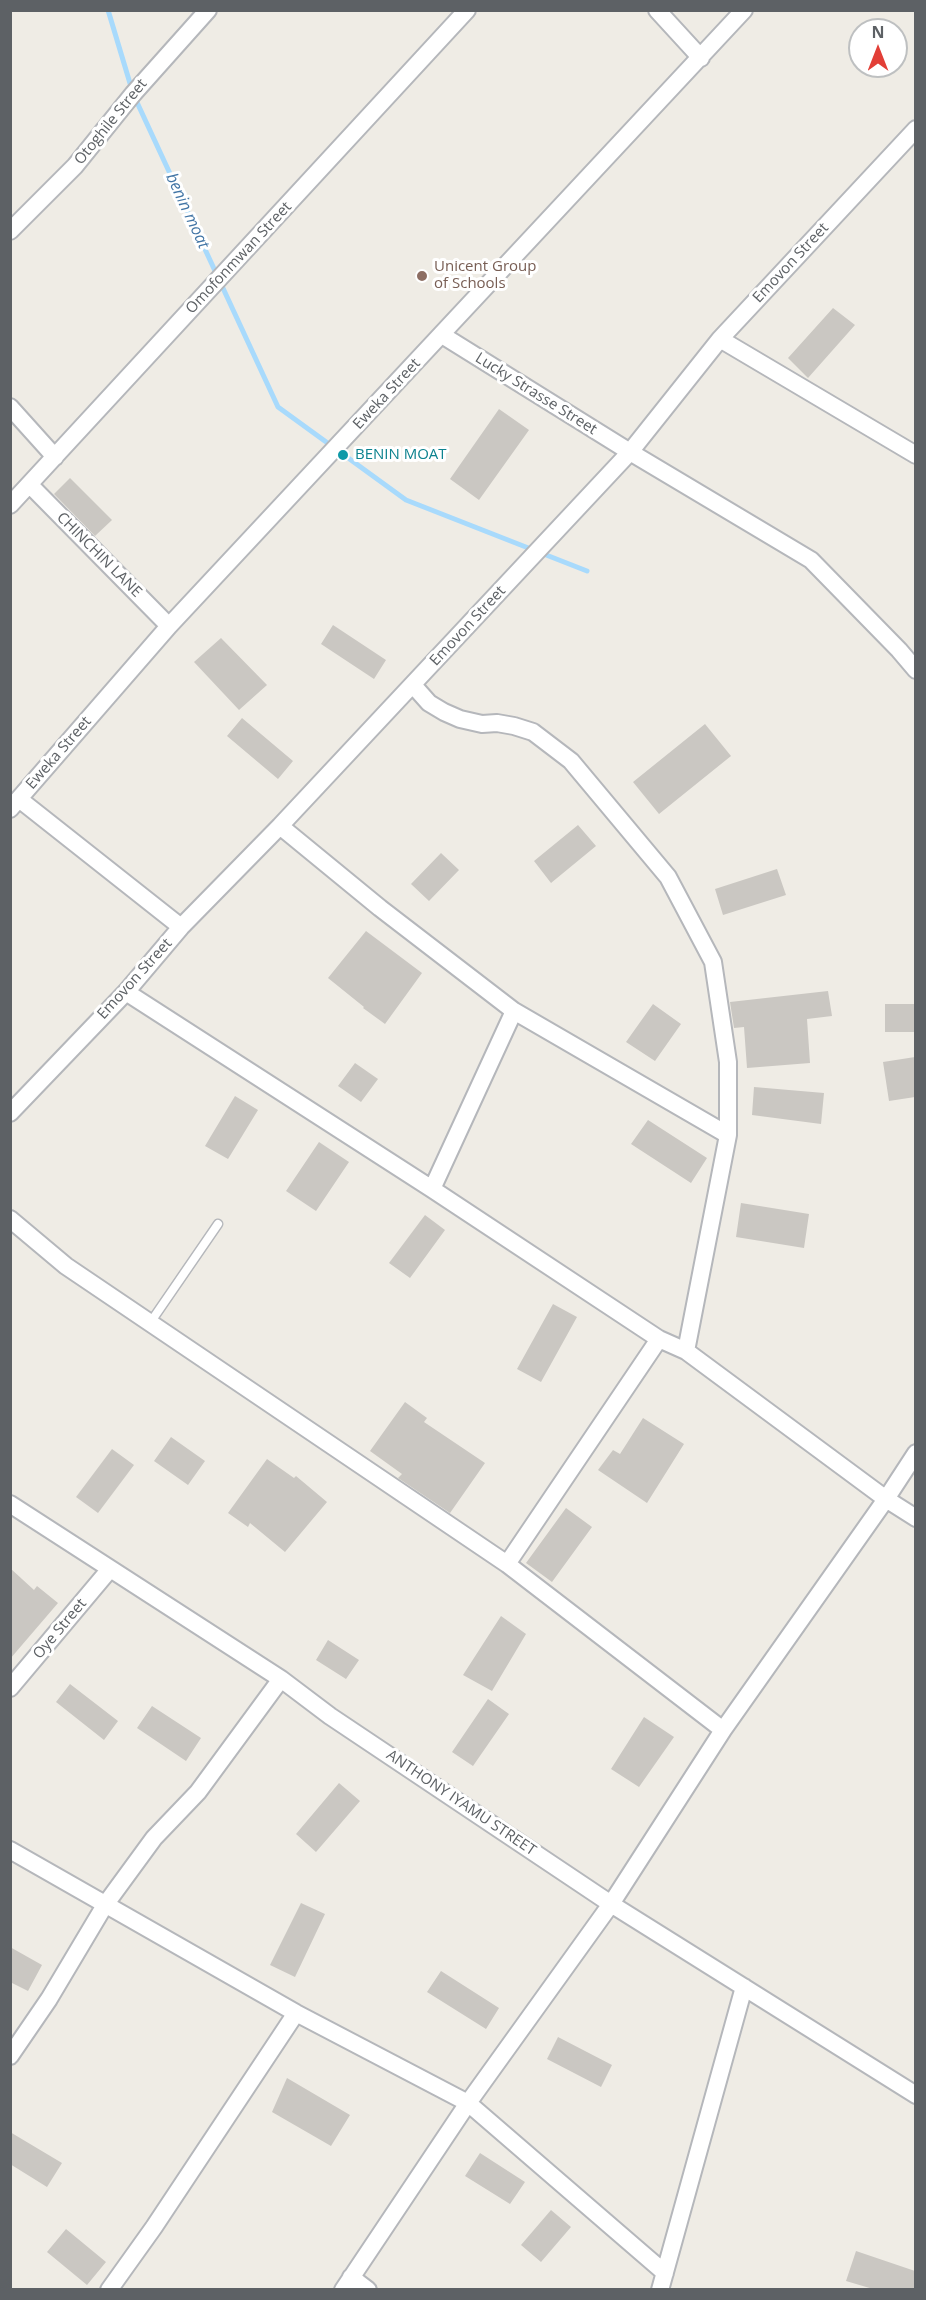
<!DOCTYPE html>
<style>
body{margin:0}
#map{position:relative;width:926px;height:2300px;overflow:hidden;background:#efece5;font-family:"Open Sans",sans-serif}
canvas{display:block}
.frame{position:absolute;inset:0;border:12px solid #5d6165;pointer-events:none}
.north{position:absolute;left:848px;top:18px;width:60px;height:60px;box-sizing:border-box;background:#fff;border:2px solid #bec0c1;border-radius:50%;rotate:0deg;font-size:16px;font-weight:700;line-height:24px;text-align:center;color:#5d6165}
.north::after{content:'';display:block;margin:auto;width:21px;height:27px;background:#e23f37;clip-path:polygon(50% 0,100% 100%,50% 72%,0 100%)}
</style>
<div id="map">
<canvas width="926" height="2300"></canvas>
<div class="frame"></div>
<div class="north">N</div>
</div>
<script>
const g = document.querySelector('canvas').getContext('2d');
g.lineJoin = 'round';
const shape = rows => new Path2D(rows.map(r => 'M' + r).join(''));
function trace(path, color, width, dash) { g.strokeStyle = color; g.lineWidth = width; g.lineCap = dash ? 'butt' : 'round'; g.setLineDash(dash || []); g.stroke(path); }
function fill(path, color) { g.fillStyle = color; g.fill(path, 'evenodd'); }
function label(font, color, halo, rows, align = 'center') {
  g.font = font + ' "Open Sans",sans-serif'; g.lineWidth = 6; g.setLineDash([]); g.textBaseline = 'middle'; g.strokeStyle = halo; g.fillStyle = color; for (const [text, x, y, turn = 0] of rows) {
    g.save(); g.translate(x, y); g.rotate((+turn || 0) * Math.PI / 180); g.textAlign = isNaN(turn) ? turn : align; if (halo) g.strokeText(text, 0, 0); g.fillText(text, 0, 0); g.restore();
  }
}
const stream = shape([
 [108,10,132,90],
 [135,98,278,407,406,500,587,571]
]);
const building = shape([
 [833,308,855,325,808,378,788,358],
 [499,409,529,430,479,500,450,479],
 [70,478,112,520,95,536,54,494],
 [333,625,386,660,374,679,321,644],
 [221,638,267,685,239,710,194,662],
 [242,718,293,761,278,779,227,736],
 [705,724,731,756,659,814,633,782],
 [578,825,596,846,551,883,534,861],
 [441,853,459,870,429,901,411,884],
 [777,869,786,895,723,915,715,889],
 [366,931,422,973,385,1024,363,1008,364,1007,328,978],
 [828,991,832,1016,807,1019,810,1063,747,1068,744,1027,734,1028,730,1002],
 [653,1004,681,1024,655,1061,626,1042],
 [885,1004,915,1004,915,1032,885,1032],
 [915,1057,915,1097,889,1101,883,1062],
 [355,1063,378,1079,361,1102,338,1086],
 [754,1087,824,1093,821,1124,752,1115],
 [235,1096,258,1110,228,1159,205,1146],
 [648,1120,707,1158,691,1183,631,1144],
 [319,1142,349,1162,316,1211,286,1191],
 [741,1203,809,1214,804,1248,736,1237],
 [425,1215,445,1230,410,1278,389,1263],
 [553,1304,577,1317,541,1382,517,1369],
 [405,1402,427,1418,424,1422,485,1463,450,1513,398,1478,402,1474,370,1451],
 [643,1418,684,1444,647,1503,598,1470,613,1450,620,1454],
 [171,1437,205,1461,188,1485,154,1461],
 [112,1449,134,1465,98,1513,76,1497],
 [267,1459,294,1478,296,1476,327,1502,285,1552,250,1523,248,1527,228,1513],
 [566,1508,592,1527,552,1582,526,1563],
 [10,1568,34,1590,37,1586,58,1603,10,1659],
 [501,1616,526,1634,492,1691,463,1675],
 [328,1640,359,1660,346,1679,316,1660],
 [70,1684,118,1721,104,1740,56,1702],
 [488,1699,509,1714,473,1766,452,1752],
 [152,1706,201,1738,186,1761,137,1728],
 [644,1717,674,1737,639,1787,611,1769],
 [339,1783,360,1801,316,1852,296,1834],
 [301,1903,325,1914,295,1977,270,1965],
 [10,1947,42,1965,28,1991,10,1982],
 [441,1971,499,2008,486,2029,427,1992],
 [558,2037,612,2065,601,2087,547,2059],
 [287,2078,350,2115,331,2146,272,2112],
 [10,2132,62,2163,47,2187,10,2164],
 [480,2153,525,2182,510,2204,465,2176],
 [551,2210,571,2227,541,2262,521,2245],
 [66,2229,106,2262,87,2285,47,2252],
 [856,2251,915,2271,915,2289,873,2289,846,2281]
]);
const service = shape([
 [150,1323,218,1224]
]);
const minor = shape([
 [657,10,701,58],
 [10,231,75,166,133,94,208,10],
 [442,335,630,452,811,560,899,650,916,670],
 [720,339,916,455],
 [10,407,55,457],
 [30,485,169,626],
 [10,505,467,10],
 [413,685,429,703,444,712,460,719,482,724,497,723,514,726,533,732,571,761,668,877,713,962,728,1062,728,1135,686,1351],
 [19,799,181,927],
 [10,809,169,626,744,10],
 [280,826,380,908,514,1011,728,1135],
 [126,992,432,1189,659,1339,686,1351,886,1499,916,1518],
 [10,1113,126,992,181,927,280,826,630,452,720,339,916,129],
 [432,1189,514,1011],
 [10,1219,66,1266,507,1564,723,1730],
 [10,1504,281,1679,330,1716,611,1904,916,2095],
 [507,1564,659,1339],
 [10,1688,110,1569],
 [10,1850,296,2013,468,2103,665,2273],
 [10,2056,49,1999,105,1905,154,1838,198,1792,281,1679],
 [351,2277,368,2290],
 [109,2290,154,2227,296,2013],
 [343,2290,468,2103,611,1904,723,1730,886,1499,916,1453],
 [660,2290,744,1987]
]);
const markers = [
 [422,276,6,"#8d6e63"],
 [343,455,6,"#0f9aa8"]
];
const streetNames = [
 ["Otoghile Street",111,122,-51],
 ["Omofonmwan Street",239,258,-47],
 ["Emovon Street",791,263,-47],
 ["Eweka Street",387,394,-47],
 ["Lucky Strasse Street",536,394,32],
 ["CHINCHIN LANE",99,555,45],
 ["Emovon Street",468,626,-47],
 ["Eweka Street",59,753,-49],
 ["Emovon Street",135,979,-48],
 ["Oye Street",60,1629,-50],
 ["ANTHONY IYAMU STREET",461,1803,34]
];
const educationNames = [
 ["Unicent Group",434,267],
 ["of Schools",434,284]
];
const cultureNames = [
 ["BENIN MOAT",355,455]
];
const waterNames = [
 ["benin moat",187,211,65]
];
trace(stream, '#a8dafc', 5);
fill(building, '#cac7c2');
trace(service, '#b5b7bb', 11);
trace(minor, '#b5b7bb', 20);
trace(service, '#fff', 8);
trace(minor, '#fff', 16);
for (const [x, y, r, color] of markers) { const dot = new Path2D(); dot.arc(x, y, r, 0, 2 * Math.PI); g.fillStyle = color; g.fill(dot); trace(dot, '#fff', 2); }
label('15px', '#5d6165', '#fff', streetNames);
label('15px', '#785e54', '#fff', educationNames, 'left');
label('15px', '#0d838f', '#fff', cultureNames, 'left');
label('italic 16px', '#4275a5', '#fff', waterNames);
</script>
